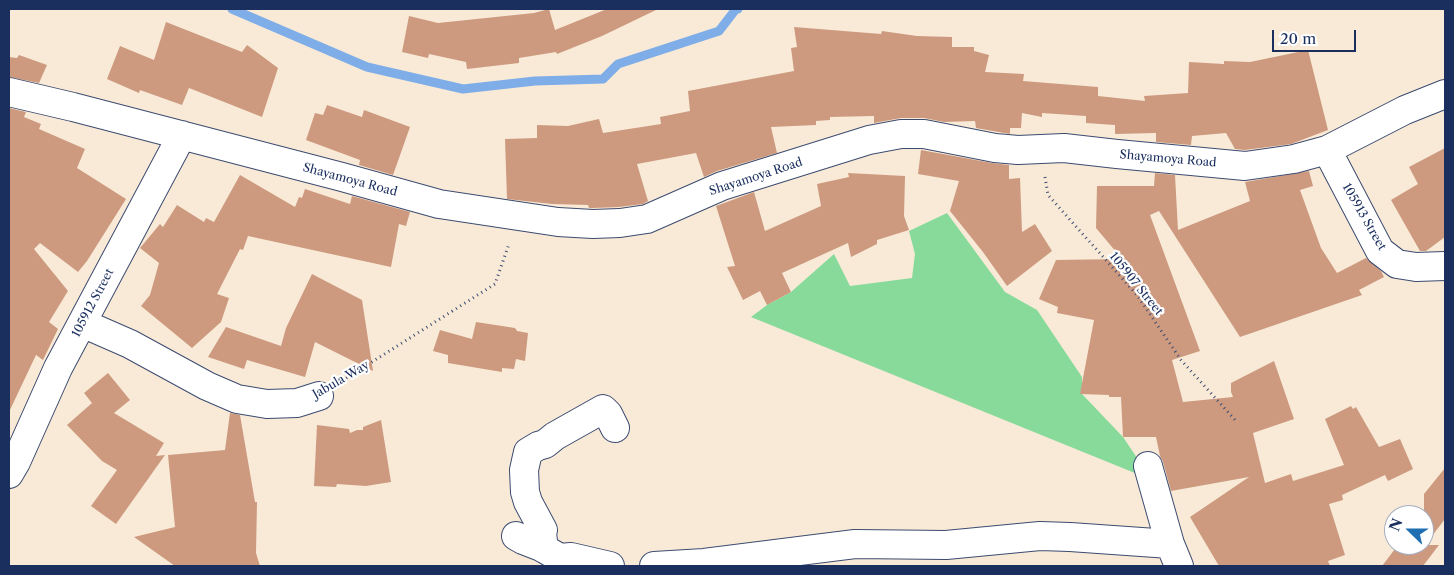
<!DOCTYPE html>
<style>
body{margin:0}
#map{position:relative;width:1454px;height:575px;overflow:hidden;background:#f8ead7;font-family:"Libre Caslon Text",serif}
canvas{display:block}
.frame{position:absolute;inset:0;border:10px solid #1b2f5e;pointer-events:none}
.north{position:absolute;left:1384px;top:505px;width:50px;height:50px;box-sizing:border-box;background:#fff;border:1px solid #a4acbf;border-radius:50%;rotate:292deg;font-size:14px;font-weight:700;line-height:20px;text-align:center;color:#1b2f5e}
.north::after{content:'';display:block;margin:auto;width:18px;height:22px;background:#1f6fb2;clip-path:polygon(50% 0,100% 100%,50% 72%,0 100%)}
.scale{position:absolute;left:1272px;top:30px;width:84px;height:22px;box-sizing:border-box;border:2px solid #1b2f5e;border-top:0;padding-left:6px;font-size:15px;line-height:18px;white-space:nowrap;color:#1b2f5e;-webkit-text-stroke:4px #fff;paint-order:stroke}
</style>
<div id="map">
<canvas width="1454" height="575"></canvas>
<div class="frame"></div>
<div class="north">N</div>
<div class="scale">20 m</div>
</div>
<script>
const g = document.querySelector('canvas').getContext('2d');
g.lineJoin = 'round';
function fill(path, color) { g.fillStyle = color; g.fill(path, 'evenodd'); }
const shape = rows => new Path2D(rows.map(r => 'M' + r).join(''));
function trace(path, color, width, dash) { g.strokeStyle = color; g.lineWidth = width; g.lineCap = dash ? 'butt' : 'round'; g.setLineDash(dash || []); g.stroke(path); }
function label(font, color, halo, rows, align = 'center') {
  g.font = font + ' "Libre Caslon Text",serif'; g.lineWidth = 4.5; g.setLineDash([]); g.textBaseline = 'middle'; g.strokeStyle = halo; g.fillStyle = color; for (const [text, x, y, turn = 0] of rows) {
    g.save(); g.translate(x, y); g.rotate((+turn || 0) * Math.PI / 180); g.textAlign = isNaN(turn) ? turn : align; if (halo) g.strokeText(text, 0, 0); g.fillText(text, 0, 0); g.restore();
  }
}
const green = shape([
 [947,213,1005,292,1037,310,1082,377,1082,394,1123,437,1152,480,751,317,767,305,791,292,834,254,850,286,912,278,915,254,909,231]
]);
const stream = shape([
 [232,9,367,67,463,89,535,81,603,79,618,64,719,31,736,9,738,9]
]);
const building = shape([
 [549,9,555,30,607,9,658,9,602,36,557,54,556,52,519,58,519,63,467,69,466,62,429,54,428,58,402,52,409,16,438,23,534,13],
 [166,22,242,52,247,45,278,68,262,117,189,88,182,105,140,90,139,93,107,79,120,46,154,60],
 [794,27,881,34,882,31,917,36,952,37,952,47,974,47,974,51,989,55,985,72,1024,74,1023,81,1098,87,1098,96,1145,101,1144,96,1188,93,1189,62,1224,64,1224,61,1250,62,1308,50,1328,130,1291,144,1245,150,1235,149,1226,133,1192,136,1191,145,1156,142,1156,133,1115,134,1115,125,1086,123,1086,116,1042,113,1042,117,1022,113,1021,128,1010,128,1010,134,976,128,975,121,944,122,924,118,901,118,874,123,874,116,830,117,830,120,816,121,816,125,771,127,777,153,717,171,704,177,696,153,637,164,648,201,643,204,619,207,593,208,589,208,588,205,552,204,507,199,505,139,537,138,537,125,568,126,599,119,603,133,661,124,660,117,690,111,688,91,794,71,791,48,797,47],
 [19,55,47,65,39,83,9,77,9,57,17,58],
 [327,105,362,117,364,110,410,127,393,175,359,165,360,160,306,140,315,113,323,115],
 [9,108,26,112,24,117,41,124,39,129,85,149,77,168,126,199,87,261,78,272,40,243,34,249,68,291,49,322,58,329,43,360,36,355,9,412],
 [1445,148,1445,237,1426,251,1420,251,1391,200,1418,184,1409,167],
 [921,150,992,163,1009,165,1009,179,1020,178,1022,232,1035,224,1052,251,1007,286,983,252,950,211,959,181,918,174],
 [1309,171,1313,186,1300,190,1321,248,1337,273,1366,258,1381,271,1384,277,1359,290,1362,295,1240,337,1159,211,1150,215,1200,351,1172,360,1183,402,1233,397,1231,392,1231,383,1274,361,1294,419,1253,433,1265,483,1291,474,1293,481,1344,465,1325,419,1351,406,1353,409,1356,407,1379,447,1400,439,1413,469,1388,481,1385,475,1342,495,1343,500,1329,504,1345,555,1328,561,1330,566,1219,566,1190,517,1249,477,1171,491,1163,462,1160,456,1156,437,1123,437,1121,397,1109,397,1109,395,1080,394,1094,320,1057,313,1058,307,1039,299,1056,260,1122,259,1096,228,1097,186,1154,186,1155,173,1175,175,1178,230,1250,201,1245,182],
 [848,173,905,176,904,216,909,230,877,240,877,244,851,257,848,243,782,273,791,292,767,305,760,291,743,300,727,267,735,266,716,206,754,192,765,231,821,206,817,184,849,177],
 [240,175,295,207,299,197,302,198,305,189,350,204,352,196,410,212,406,226,399,224,391,267,248,236,243,250,240,249,217,294,229,298,221,322,192,348,141,306,150,295,159,263,140,248,160,224,163,227,177,205,204,222,206,218,214,222],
 [312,274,362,300,373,371,315,342,305,377,247,360,244,369,208,357,226,327,281,346,286,328],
 [476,322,515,328,517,331,528,333,525,361,516,359,514,369,502,368,502,372,448,363,448,355,433,351,440,330,472,339],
 [108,373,130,400,114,413,164,443,156,456,165,455,116,524,91,506,117,470,102,461,67,425,92,403,84,393],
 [230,413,240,415,255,502,257,502,256,553,260,566,175,566,134,537,175,527,168,455,225,450],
 [381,420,391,482,366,486,337,484,336,487,314,486,317,425,349,429,350,433,357,430,363,430,363,427],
 [1445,468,1445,519,1425,545,1439,545,1423,566,1382,566,1398,545,1424,545,1424,494]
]);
const path = shape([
 [1045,177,1048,195,1137,295,1181,360,1237,422],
 [342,381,495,284,509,244]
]);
const minor = shape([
 [9,92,73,107,342,177,439,204,558,222,593,224,620,223,647,219,722,186,869,140,901,134,924,134,995,148,1018,150,1064,148,1117,154,1245,166,1294,159,1327,150,1405,110,1445,94],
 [1327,150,1380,251,1397,264,1416,267,1445,266],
 [82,323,130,344,207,386,237,399,267,404,297,403,319,396],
 [1148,466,1170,544,1179,566],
 [9,474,16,462,58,368,182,135],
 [516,536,523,540,541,547,560,558,571,557,610,566],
 [544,549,542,533,543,530,528,502,525,492,524,470,528,452,538,446,545,444,555,436,603,409,608,414,615,428],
 [654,566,704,563,855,544,946,545,1040,536,1070,537,1170,544]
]);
const streetNames = [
 ["Shayamoya Road",1168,159,5],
 ["Shayamoya Road",756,177,-18],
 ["Shayamoya Road",350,180,15],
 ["105913 Street",1364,217,60],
 ["105907 Street",1136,284,51],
 ["105912 Street",93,303,-62],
 ["Jabula Way",341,380,-30]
];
fill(green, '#88da9b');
trace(stream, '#7eade8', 9);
fill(building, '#cd9a7f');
trace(minor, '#3c4b70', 30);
trace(path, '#3c4b70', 3, [1, 4]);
trace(minor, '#fff', 28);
label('12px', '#1b2f5e', '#fff', streetNames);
</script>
